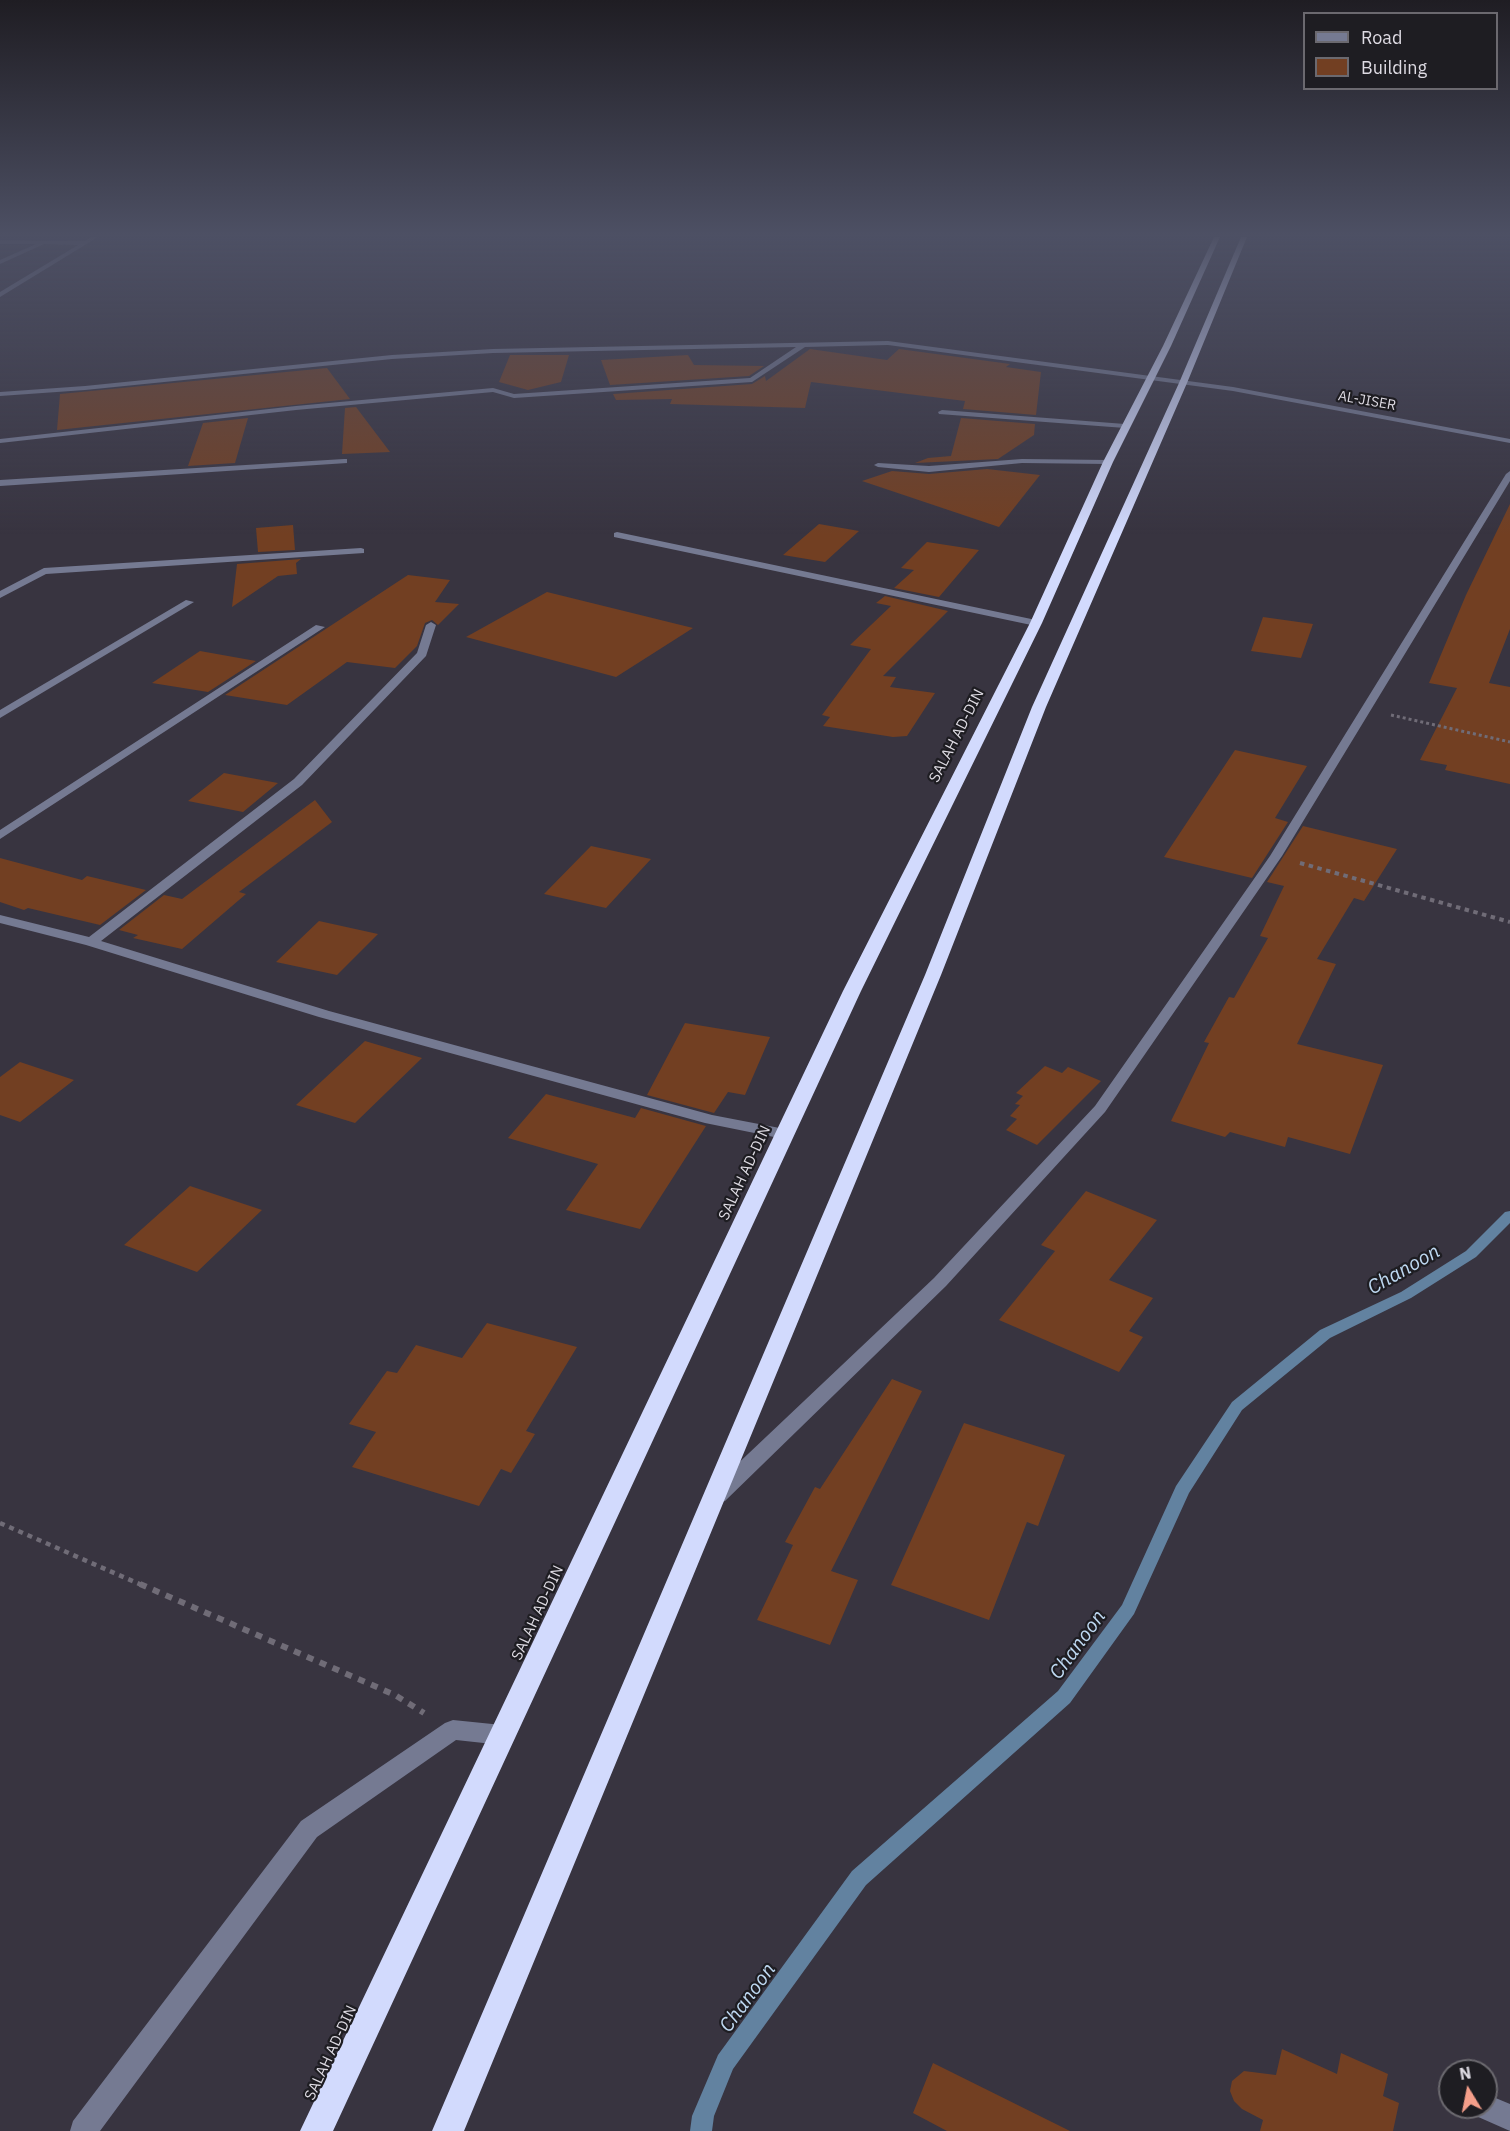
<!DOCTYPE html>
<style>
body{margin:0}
#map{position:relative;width:1510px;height:2131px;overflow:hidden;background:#383440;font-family:"IBM Plex Sans",sans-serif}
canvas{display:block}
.legend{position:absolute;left:1303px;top:12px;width:195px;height:78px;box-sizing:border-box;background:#1e1d22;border:2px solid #6b696f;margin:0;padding:8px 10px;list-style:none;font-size:18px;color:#dedbe3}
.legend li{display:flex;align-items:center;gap:12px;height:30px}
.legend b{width:30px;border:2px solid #6b696f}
.north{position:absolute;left:1438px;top:2059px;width:60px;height:60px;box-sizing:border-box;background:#1e1d22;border:2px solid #6b696f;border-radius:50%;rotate:350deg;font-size:16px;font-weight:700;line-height:24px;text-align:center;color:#dedbe3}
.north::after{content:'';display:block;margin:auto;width:21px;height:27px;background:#f49e8a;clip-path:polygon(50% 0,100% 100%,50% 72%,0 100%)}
</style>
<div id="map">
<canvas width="1510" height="2131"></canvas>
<ul class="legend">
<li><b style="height:8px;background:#757a92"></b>Road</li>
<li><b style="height:16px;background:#723f22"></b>Building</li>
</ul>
<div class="north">N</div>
</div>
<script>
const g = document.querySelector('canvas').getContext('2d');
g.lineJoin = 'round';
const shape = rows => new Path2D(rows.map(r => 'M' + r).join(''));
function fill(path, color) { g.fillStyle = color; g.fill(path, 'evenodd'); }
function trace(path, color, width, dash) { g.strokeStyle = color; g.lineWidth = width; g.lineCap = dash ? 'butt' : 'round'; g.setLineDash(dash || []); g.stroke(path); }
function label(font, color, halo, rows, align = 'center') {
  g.font = font + ' "IBM Plex Sans",sans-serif'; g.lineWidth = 4.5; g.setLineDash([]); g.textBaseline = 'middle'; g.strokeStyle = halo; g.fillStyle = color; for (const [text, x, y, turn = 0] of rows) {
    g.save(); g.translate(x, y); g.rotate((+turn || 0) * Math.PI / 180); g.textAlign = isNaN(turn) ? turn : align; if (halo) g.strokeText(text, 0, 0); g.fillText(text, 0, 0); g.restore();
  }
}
const stream = shape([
 [1510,1211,1510,1223,1476,1257,1411,1298,1330,1338,1242,1410,1189,1493,1134,1614,1070,1703,866,1885,733,2069,714,2116,712,2131,690,2131,692,2116,718,2055,852,1871,1058,1691,1122,1605,1176,1486,1232,1402,1320,1330,1401,1292,1466,1251,1505,1212,1510,1211]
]);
const building = shape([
 [810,349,887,360,899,349,1010,364,1006,367,1041,372,1036,415,963,409,965,401,811,382,805,408,670,404,672,399,616,400,613,394,752,384,765,376,766,381],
 [510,355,569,355,561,382,528,390,499,382],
 [688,355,694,365,764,366,749,376,610,385,601,360],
 [327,368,350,399,57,430,60,394],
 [356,407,390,452,342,454,345,408],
 [248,418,235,463,188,466,203,423],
 [961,418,1035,424,1034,435,998,459,915,463,928,458,951,456],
 [987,469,1040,475,999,527,862,481,892,471,929,474],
 [1510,504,1510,629,1489,683,1510,687,1510,784,1445,770,1447,765,1420,760,1457,688,1429,683,1466,595],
 [819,524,859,531,825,562,783,555],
 [293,525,295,550,258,552,256,528],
 [927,542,979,550,939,597,894,588,914,570,901,568],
 [301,559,296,563,297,574,278,576,232,607,237,564],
 [408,575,450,580,435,602,459,604,438,625,432,620,425,623,417,646,395,668,347,662,287,705,225,695],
 [547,592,693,628,616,677,466,637],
 [885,596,948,611,883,676,896,677,890,687,935,693,907,736,893,737,823,726,830,717,822,715,871,649,850,645,891,606,876,603],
 [1263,617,1313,624,1301,658,1251,651],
 [200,651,256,661,208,692,152,683],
 [1235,750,1307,766,1275,818,1288,822,1252,878,1164,857],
 [224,773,278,783,243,812,188,801],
 [315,800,332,822,239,892,246,894,182,949,133,938,138,935,119,930,164,895,182,899],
 [1303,826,1397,849,1364,901,1354,898,1317,959,1336,964,1297,1044,1383,1065,1350,1154,1288,1137,1285,1147,1230,1132,1225,1137,1171,1121,1209,1043,1204,1042,1229,997,1234,998,1268,938,1260,936,1284,886,1267,882],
 [591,846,651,859,606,908,544,894],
 [0,858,82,880,87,876,146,890,100,925,28,908,24,910,0,902],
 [319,921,378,934,337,975,276,962],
 [685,1023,770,1037,745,1095,728,1092,714,1113,647,1095],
 [365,1041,422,1058,355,1123,296,1105],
 [20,1062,74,1080,20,1122,0,1115,0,1077],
 [1045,1066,1062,1073,1068,1067,1101,1081,1037,1145,1006,1130,1017,1119,1010,1116,1020,1105,1015,1104,1023,1096,1016,1093],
 [546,1094,635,1118,641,1108,706,1126,640,1229,566,1210,598,1164,508,1138],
 [190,1186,262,1210,197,1272,124,1245],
 [1086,1191,1157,1220,1109,1280,1153,1298,1129,1331,1143,1337,1119,1372,999,1320,1055,1251,1041,1245],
 [487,1323,577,1347,526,1431,535,1434,511,1473,501,1469,479,1506,352,1467,376,1432,349,1424,387,1371,397,1373,416,1345,462,1358],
 [892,1379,922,1391,831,1571,858,1580,830,1645,757,1620,793,1545,785,1542,815,1487,820,1489],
 [964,1423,1065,1455,1038,1526,1027,1522,989,1620,891,1585],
 [1282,2049,1337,2074,1341,2053,1388,2074,1383,2096,1399,2103,1393,2131,1260,2131,1263,2120,1242,2109,1234,2101,1230,2091,1232,2081,1244,2071,1276,2075],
 [933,2063,1070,2131,947,2131,913,2113]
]);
const pathFar3 = shape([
 [1391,715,1510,742]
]);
const pathFar2 = shape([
 [1300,863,1510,922]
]);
const pathFar1 = shape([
 [0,1523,144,1586]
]);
const path = shape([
 [140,1584,395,1695,424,1713]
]);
const minor = shape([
 [92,237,98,237,0,297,0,292,78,245,44,244,0,264,0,260,36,244,0,244,0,240,84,241,92,237],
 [888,341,1233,387,1510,439,1510,443,1233,391,888,345,805,347,752,382,514,398,493,392,296,410,0,443,0,439,296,406,493,388,514,394,750,378,796,347,493,353,392,359,85,390,0,396,0,392,85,386,392,355,493,349,888,341],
 [942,410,1125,424,1129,426,1125,428,939,414,938,412,942,410],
 [344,459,347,459,347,463,0,486,0,480,344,459],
 [1022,459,1108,460,1112,462,1108,464,1022,463,929,472,878,467,874,465,878,463,929,466,1022,459],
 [1510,471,1510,481,1282,856,1105,1112,946,1286,725,1501,718,1503,711,1501,708,1495,711,1489,934,1278,1095,1106,1270,856,1506,474,1510,471],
 [617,532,1036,620,1041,623,1036,626,614,537,614,533,617,532],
 [361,548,364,549,364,553,46,574,0,598,0,591,44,568,361,548],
 [186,600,194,602,0,718,0,710,186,600],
 [431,622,436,625,426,656,302,785,101,941,329,1011,712,1115,790,1130,792,1134,790,1138,784,1139,705,1123,319,1017,86,945,0,923,0,915,89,937,294,779,417,653,426,625,431,622],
 [316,625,325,627,0,839,0,830,316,625],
 [453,1720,502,1725,510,1728,513,1735,510,1742,502,1745,456,1740,317,1837,100,2131,70,2131,73,2121,301,1821,445,1723,453,1720],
 [1486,2094,1510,2104,1510,2131,1476,2116,1472,2107,1486,2107,1486,2094]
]);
const highway = shape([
 [1214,237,1220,237,1171,346,1113,462,1042,623,861,991,333,2131,300,2131,843,991,1030,623,1103,462,1163,346,1214,237],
 [1241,237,1247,237,1187,383,1046,707,941,975,464,2131,432,2131,925,975,1032,707,1179,383,1241,237]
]);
const farStreetnames = [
 ["AL-JISER",1367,401,10]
];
const streetNames = [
 ["SALAH AD-DIN",957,736,-63],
 ["SALAH AD-DIN",745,1173,-65],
 ["SALAH AD-DIN",538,1613,-65],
 ["SALAH AD-DIN",331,2053,-65]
];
const nearWaternames = [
 ["Chanoon",1404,1270,-30],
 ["Chanoon",1078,1645,-54],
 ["Chanoon",748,1998,-54]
];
fill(stream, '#6282a0');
fill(building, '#723f22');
trace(pathFar3, '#706c77', 3, [3, 3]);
trace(pathFar2, '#706c77', 4, [4.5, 4.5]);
trace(pathFar1, '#706c77', 4.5, [5, 5]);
trace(path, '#706c77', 6, [7, 7]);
fill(minor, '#757a92');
fill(highway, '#d2dafd');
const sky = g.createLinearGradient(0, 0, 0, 535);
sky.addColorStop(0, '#1f1d23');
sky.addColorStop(0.44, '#4d5064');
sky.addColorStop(1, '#4d506400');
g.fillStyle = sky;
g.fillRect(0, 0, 1510, 535);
label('14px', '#dedbe3', '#1e1d22', farStreetnames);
label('15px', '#dedbe3', '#1e1d22', streetNames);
label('italic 20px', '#bed8f1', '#1e1d22', nearWaternames);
</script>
